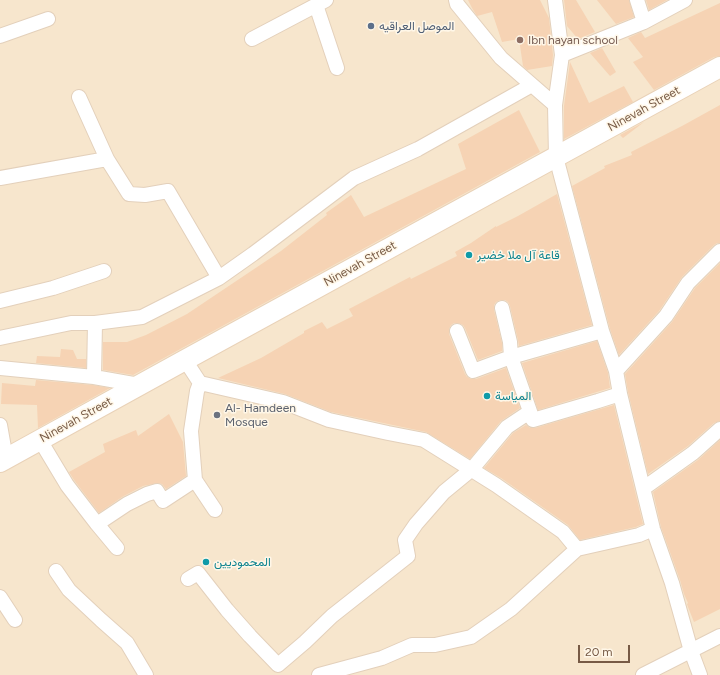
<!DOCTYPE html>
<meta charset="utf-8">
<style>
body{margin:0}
#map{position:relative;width:720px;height:675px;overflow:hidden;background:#fef4df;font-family:Figtree,sans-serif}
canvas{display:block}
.scale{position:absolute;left:578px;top:645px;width:52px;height:18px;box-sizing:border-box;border:2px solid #775a45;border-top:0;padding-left:5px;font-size:12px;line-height:14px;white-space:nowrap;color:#775a45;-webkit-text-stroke:3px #fff7e8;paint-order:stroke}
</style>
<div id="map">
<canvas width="720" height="675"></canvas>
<div class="scale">20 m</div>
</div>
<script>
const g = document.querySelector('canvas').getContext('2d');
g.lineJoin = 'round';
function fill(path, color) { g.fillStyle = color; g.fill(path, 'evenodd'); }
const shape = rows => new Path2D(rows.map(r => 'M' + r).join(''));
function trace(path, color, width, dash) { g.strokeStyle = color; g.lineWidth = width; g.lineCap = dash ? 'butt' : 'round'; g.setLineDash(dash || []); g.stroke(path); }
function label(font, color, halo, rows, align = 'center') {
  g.font = font + ' Figtree,Vazirmatn,sans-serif'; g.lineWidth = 3; g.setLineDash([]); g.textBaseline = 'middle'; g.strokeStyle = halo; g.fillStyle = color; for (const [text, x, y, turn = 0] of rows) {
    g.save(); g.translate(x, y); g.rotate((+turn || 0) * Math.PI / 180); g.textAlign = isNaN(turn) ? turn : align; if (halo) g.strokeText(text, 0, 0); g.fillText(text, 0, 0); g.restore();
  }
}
const residential = shape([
 [0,0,720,0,720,675,0,675]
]);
const building = shape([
 [468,0,540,0,549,18,553,55,552,66,527,70,523,66,519,39,502,42,492,12,477,16,472,8],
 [564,0,576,0,595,32,578,39,567,26],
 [597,0,629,0,634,17,616,24],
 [646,0,667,0,649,10],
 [720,3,720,56,714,57,654,90,633,62,643,57,628,38,641,32,645,38],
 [602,48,616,72,610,76,590,53],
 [570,62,589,103,624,86,633,102,564,139,564,106],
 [720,105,720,243,717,243,714,245,682,277,659,311,619,355,610,329,572,186,605,168,604,166,632,155,631,152,682,126],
 [519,110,540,152,133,375,103,370,103,342,127,342,146,335,187,314,281,251,327,215,326,213,351,195,364,217,466,169,458,144],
 [644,122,623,138,620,135],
 [557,194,592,325,519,346,518,340,510,306,508,302,505,300,500,300,496,302,494,305,494,310,502,343,502,351,478,360,465,328,463,325,458,323,454,323,451,325,449,329,449,334,465,374,467,377,471,379,476,379,506,368,520,408,501,421,470,459,426,432,331,412,285,394,218,378,261,358,304,333,304,331,322,322,327,329,353,316,349,309,410,277,411,279,457,256,455,252,471,243,496,226,496,227,518,216],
 [720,263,720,421,714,423,688,446,648,474,628,392,625,374,672,322,695,288],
 [597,341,608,373,610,388,538,410,522,363],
 [61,349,73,350,77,359,86,359,86,368,36,363,37,356,60,357],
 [36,380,93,385,110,388,38,428,37,405,1,404,2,383,35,386],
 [614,405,643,524,636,527,580,540,568,525,501,478,484,468,513,433,526,425,530,428,535,428],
 [169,414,183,442,186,476,166,489,162,484,158,483,143,486,122,497,99,513,74,480,69,472,105,452,103,444,136,430,138,436],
 [720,440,720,609,694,622,688,607,687,604,688,603,684,594,680,580,661,527,653,492,698,460]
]);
const minor = shape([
 [456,0,457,4,501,58,555,105],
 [555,0,562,55,555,105,556,157,602,331,616,371,620,394,653,529,672,583,691,651,700,675],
 [316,5,337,68],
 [644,22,685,0],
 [0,36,48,19],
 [252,39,326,0],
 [562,55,644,22,637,0],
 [107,159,129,194,145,195,168,191,219,278],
 [0,178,107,159,79,97],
 [0,301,53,288,104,271],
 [502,308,510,342,511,357,533,420],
 [457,331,473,371,511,357,602,331],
 [0,338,71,323,95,323,142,317,219,278,253,254,354,178,418,149,532,85],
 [185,360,200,383,283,402,329,420,388,433,424,440,496,485,563,532,577,549],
 [0,368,94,377,139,385],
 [616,371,666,316,688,283,720,251],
 [94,377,95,323],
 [200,383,197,391,191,431,195,480,215,510],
 [0,425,6,459],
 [40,440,67,485,97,524,117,548],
 [644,488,693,453,720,429],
 [97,524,127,504,147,494,157,491,163,501,195,480],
 [56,571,69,590,101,620,127,643,146,675],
 [188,579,198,573,227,610,250,636,278,665,305,642,332,616,408,556,405,540,416,524,444,492,472,469,507,427,528,413,533,420,598,401,620,394],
 [0,597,15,620],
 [319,675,382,658,412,645,435,645,471,637,511,609,577,549,639,535,653,529],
 [643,675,720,636]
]);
const secondary = shape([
 [0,462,185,360,720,67]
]);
const markers = [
 [371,26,4,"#5c6f8a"],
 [520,40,4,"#8d6e63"],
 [469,255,4,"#0f9aa8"],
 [487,396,4,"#0f9aa8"],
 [217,415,4,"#6b7280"],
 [206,562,4,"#0f9aa8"]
];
const serviceNames = [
 ["الموصل العراقيه",379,26]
];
const educationNames = [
 ["Ibn hayan school",528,40]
];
const streetNames = [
 ["Ninevah Street",644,109,-29],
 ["Ninevah Street",360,264,-29],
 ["Ninevah Street",76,420,-29]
];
const cultureNames = [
 ["قاعة آل ملا خضير",477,255],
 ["المياسة",495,396],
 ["المحموديين",214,562]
];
const worshipNames = [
 ["Al- Hamdeen",225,408],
 ["Mosque",225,422]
];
fill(residential, '#f7e6cd');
fill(building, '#f6d3b4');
trace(minor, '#e3d0bb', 16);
trace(secondary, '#e9d2b8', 22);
trace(minor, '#fff', 14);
trace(secondary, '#fff', 20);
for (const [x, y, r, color] of markers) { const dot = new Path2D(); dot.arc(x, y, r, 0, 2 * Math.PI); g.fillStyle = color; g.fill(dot); trace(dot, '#fff7e8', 1.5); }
label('12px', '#4e5e75', '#fff7e8', serviceNames, 'left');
label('12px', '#785e54', '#fff7e8', educationNames, 'left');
label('12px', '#775a45', '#fff7e8', streetNames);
label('12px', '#0d838f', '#fff7e8', cultureNames, 'left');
label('12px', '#5b616d', '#fff7e8', worshipNames, 'left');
</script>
